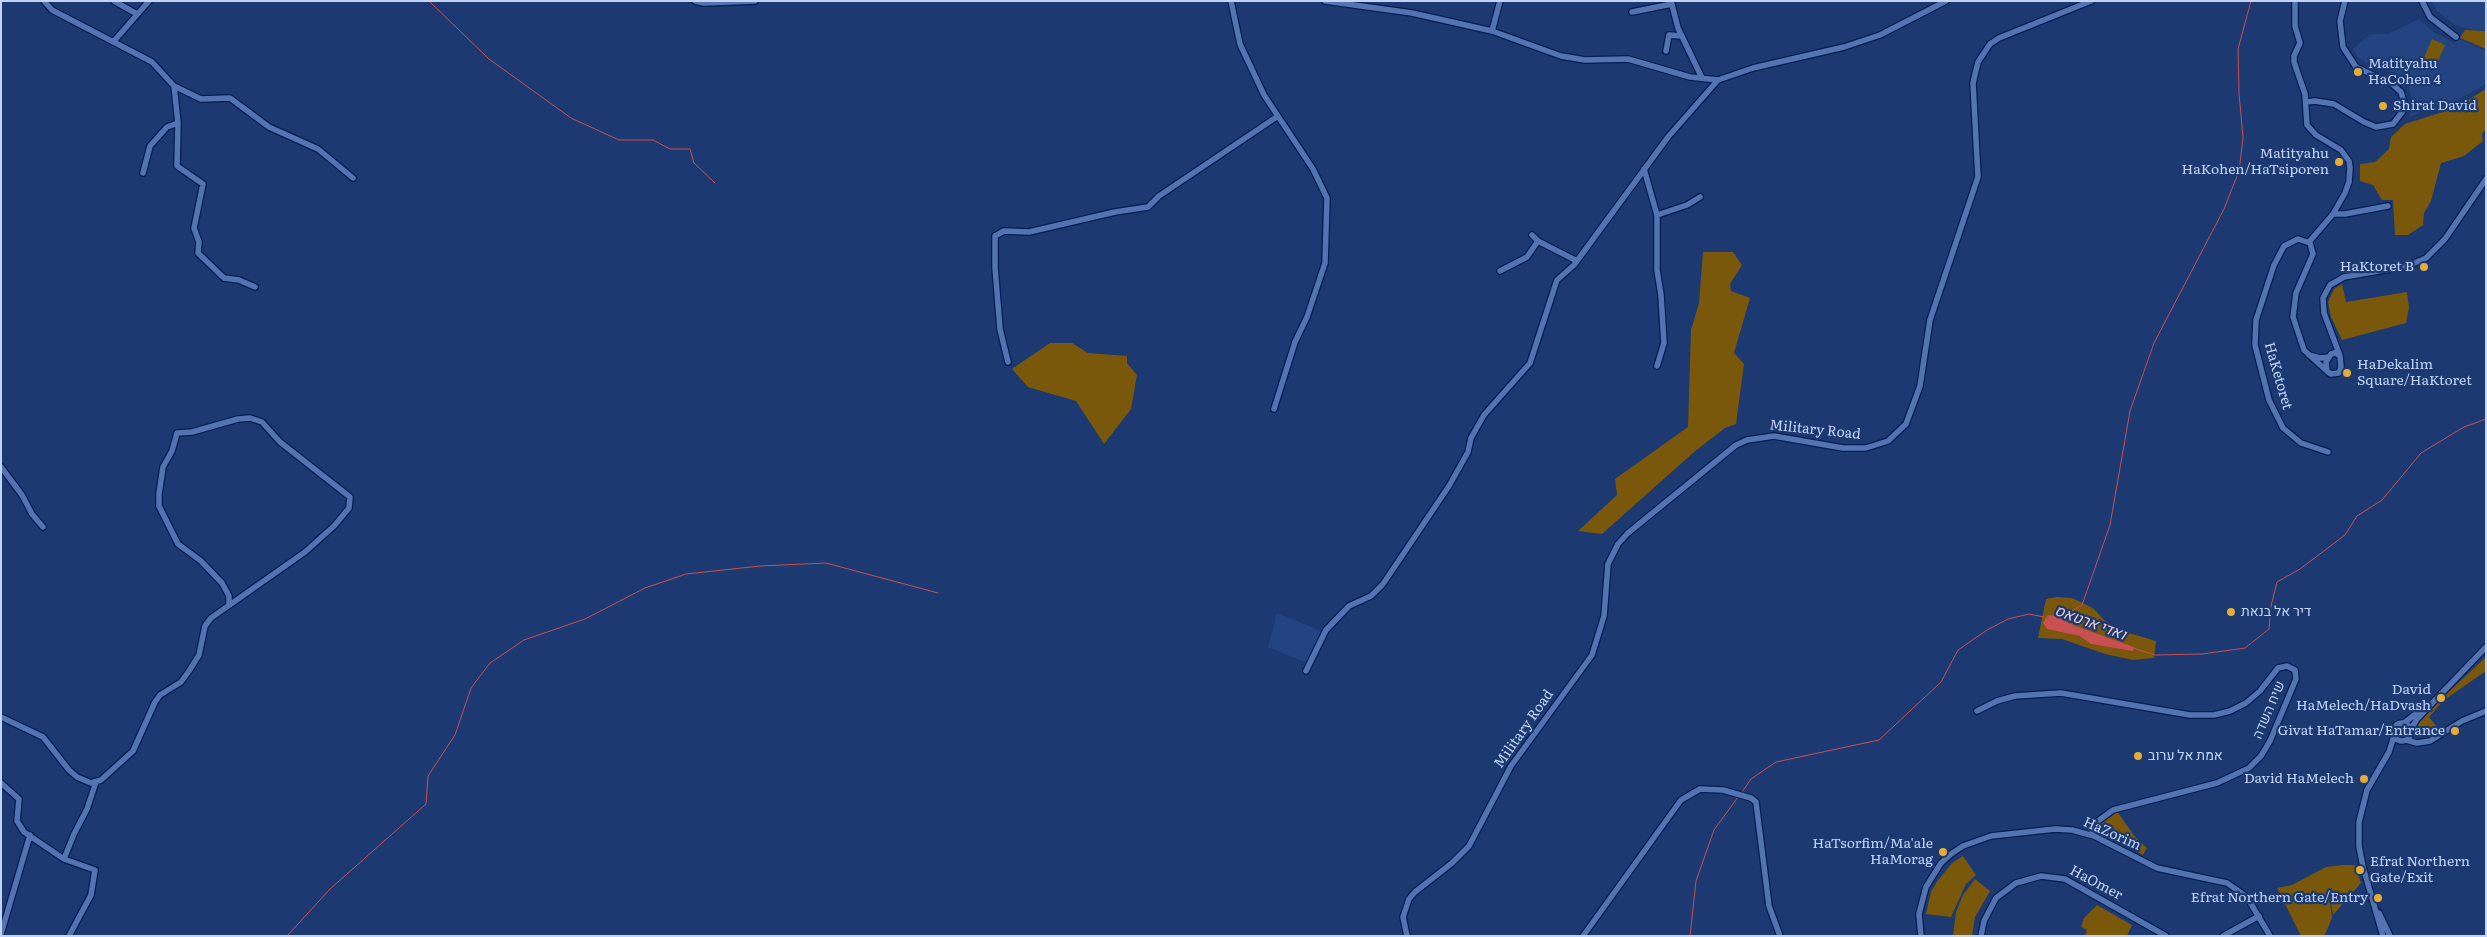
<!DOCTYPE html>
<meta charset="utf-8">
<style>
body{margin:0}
#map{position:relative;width:2487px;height:937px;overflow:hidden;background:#1c3971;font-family:Literata,serif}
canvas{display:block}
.frame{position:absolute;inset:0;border:2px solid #c1d4f5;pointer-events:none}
</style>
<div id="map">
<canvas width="2487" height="937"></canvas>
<div class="frame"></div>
</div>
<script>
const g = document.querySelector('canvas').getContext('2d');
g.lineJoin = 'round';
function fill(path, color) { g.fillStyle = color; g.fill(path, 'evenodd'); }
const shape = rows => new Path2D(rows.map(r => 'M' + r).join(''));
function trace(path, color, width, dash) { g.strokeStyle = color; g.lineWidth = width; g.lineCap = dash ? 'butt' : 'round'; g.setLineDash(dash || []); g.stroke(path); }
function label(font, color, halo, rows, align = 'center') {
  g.font = font + ' Literata,Heebo,serif'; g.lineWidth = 4.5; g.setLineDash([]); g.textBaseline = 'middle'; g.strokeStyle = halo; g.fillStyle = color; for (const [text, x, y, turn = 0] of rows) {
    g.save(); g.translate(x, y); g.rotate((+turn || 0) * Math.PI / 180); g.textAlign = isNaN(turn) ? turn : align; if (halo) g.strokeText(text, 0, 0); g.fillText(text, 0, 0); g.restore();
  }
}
const built = shape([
 [2431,1,2486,1,2486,30,2474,30,2455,25,2437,11],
 [2419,19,2432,31,2454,43,2459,39,2486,51,2486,84,2452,103,2432,106,2409,118,2412,98,2408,84,2395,73,2365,62,2357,56,2353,49,2370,34,2388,34],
 [1277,613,1326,633,1307,663,1268,647]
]);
const green = shape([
 [2465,30,2486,31,2486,49,2460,38],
 [2432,39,2445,45,2436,66,2423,60],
 [2486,89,2486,129,2482,134,2483,141,2464,156,2441,163,2431,201,2424,213,2423,225,2408,235,2395,235,2393,200,2382,200,2373,185,2360,181,2360,164,2375,162,2389,149,2391,137,2405,124,2455,108],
 [1703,252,1733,252,1742,265,1730,284,1731,291,1750,298,1734,353,1744,364,1736,424,1725,428,1694,452,1602,534,1578,531,1617,495,1615,479,1688,427,1691,330,1699,303],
 [2342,284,2346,302,2407,292,2409,308,2406,323,2342,340,2331,317,2328,302,2334,289],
 [1050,343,1072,343,1088,353,1127,356,1127,363,1137,375,1131,409,1104,444,1076,401,1028,387,1012,369],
 [2057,597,2072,598,2093,608,2105,621,2119,630,2156,641,2154,658,2133,660,2105,654,2062,639,2038,638,2046,599],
 [2486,657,2486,671,2444,700,2429,717,2438,728,2431,733,2420,734,2418,724,2440,700],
 [2117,811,2135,837,2147,848,2143,855,2100,830,2100,824],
 [1963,856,1976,875,1966,884,1951,917,1926,914,1931,892,1936,883,1952,863],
 [2343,865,2355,865,2361,883,2333,915,2328,887,2332,918,2327,930,2324,936,2301,936,2277,888,2292,885,2326,867],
 [1975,879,1990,891,1975,917,1972,936,1953,936,1956,912,1963,895],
 [2097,905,2132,925,2127,936,2085,936,2087,930,2081,927,2084,918]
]);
const water = shape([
 [2048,615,2056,616,2075,626,2134,647,2133,651,2091,644,2080,636,2047,629,2043,623]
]);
const stream = shape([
 [429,1,489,59,571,118,619,140,653,140,670,149,690,149,694,163,715,183],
 [2060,618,2082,605,2110,525,2130,411,2154,343,2224,209,2239,171,2243,138,2239,93,2238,49,2251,1],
 [2133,648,2155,655,2202,654,2245,648,2269,629,2271,606,2277,582,2300,569,2345,535,2357,516,2382,500,2421,453,2464,427,2486,419],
 [1742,792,1751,779,1776,762,1879,740,1941,682,1958,650,1987,630,2008,619,2029,614,2044,617],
 [287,936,330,889,426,804,428,776,455,735,471,688,490,663,524,640,585,619,645,588,686,574,760,566,826,563,938,593],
 [1690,936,1696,881,1714,830,1738,797]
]);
const minor = shape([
 [44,1,52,10,152,62,174,86,201,99,230,98,269,127,318,149,353,178],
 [114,1,137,14],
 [695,1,704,3,755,1],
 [1231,1,1240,44,1264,95,1313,169,1327,198,1325,263,1307,317,1295,342,1274,409],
 [1325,1,1412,13,1492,31,1561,56,1585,60,1628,59,1690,77,1718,80,1753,68,1844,47,1880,35,1946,1],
 [1671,1,1678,28,1702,78],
 [2295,1,2295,26,2300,43,2294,56,2294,62,2305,94,2307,125,2316,135,2341,150,2349,161,2350,168,2349,182,2345,193,2333,214],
 [2422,1,2430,17,2456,37],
 [1632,12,1672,4],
 [1492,31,1500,1],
 [114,41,149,1],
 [1666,51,1669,35,1681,36],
 [2306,102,2315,101,2334,104,2364,122,2376,127,2393,124,2403,111,2404,102,2401,92,2392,84,2356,67,2343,47,2340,21,2345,1],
 [178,123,177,166,203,184,194,228,199,242,198,253,224,278,239,280,255,287],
 [1644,169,1657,215,1657,270,1661,295,1664,343,1657,366],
 [143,173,150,146,167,127,178,123,174,86],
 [1657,215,1687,205,1700,197],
 [1532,235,1538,241,1577,261],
 [2309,242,2333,214,2345,214,2388,206],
 [1500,271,1527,257,1538,241],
 [2335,353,2340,356,2341,367,2339,373,2331,374,2327,371,2326,362,2331,354,2335,353],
 [2309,355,2320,358,2329,357],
 [2340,356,2324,313,2323,298,2330,285,2344,277,2408,266,2426,258,2445,239,2486,179],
 [1008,362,1000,329,995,267,995,236,1004,231,1029,232,1115,212,1148,207,1159,196,1278,116],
 [2328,452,2301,443,2283,428,2269,400,2255,345,2256,320,2274,265,2284,246,2298,239,2310,243,2313,254,2296,293,2293,317,2304,350,2329,373],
 [1,467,22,495,32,514,43,527],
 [1306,671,1326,630,1349,606,1371,596,1383,584,1449,486,1468,452,1471,438,1484,415,1530,363,1557,280,1574,265,1668,137,1718,80],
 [1977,711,1997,701,2015,696,2061,693,2190,715,2214,715,2230,711,2246,703,2260,691,2278,668,2287,666,2295,670,2296,679,2270,741,2261,756,2249,768,2217,783,2113,810,2098,821,2091,835],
 [1,717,43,737,69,770,77,777,91,783,101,780,133,751,155,702,160,695,181,682,189,671,199,655,205,626,211,618,305,552,334,526,349,508,350,497,280,442,262,422,250,418,238,419,192,432,177,433,172,451,163,467,159,494,159,506,178,544,201,561,222,583,229,596,229,605],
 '2393 732a9 9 0 1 1 18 0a9 9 0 1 1-18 0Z',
 [2404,723,2422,709],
 [2411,729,2417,719,2486,647],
 [2406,740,2417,743,2430,741,2462,721,2486,711],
 [1,783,19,799,17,821,24,832,64,859,95,870,91,895,69,936],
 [64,859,74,834,87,809,96,782],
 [2379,913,2390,936],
 [1,934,30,835],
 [1407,936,1403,917,1409,899,1415,892,1452,863,1469,846,1511,766,1592,655,1604,616,1608,564,1618,544,1628,533,1736,445,1747,440,1774,436,1843,448,1866,448,1888,441,1906,424,1920,386,1930,320,1978,177,1973,83,1978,62,1990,44,1999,38,2091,1],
 [1583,936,1681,800,1700,789,1723,790,1751,798,1756,802,1769,906,1780,936],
 [1921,936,1919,914,1926,887,1941,863,1951,854,1963,846,1991,836,2055,829,2072,830,2094,836,2157,868,2227,883,2247,897,2270,936],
 [1981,936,1984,921,1996,898,2016,883,2041,876,2065,879,2166,936],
 [2223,936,2259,916],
 [2383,936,2363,867,2359,846,2359,822,2367,790,2389,752,2394,736]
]);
const markers = [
 [2358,72,5,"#e5ad35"],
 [2383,106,5,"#e5ad35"],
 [2339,162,5,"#e5ad35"],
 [2424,267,5,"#e5ad35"],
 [2347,373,5,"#e5ad35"],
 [2231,612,5,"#e5ad35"],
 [2441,698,5,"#e5ad35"],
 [2455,731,5,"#e5ad35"],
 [2138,756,5,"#e5ad35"],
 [2364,779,5,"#e5ad35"],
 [1943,852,5,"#e5ad35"],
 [2360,870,5,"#e5ad35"],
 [2378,898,5,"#e5ad35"]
];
const poiNames = [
 ["Matityahu",2368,64,"left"],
 ["HaCohen 4",2368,80,"left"],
 ["Shirat David",2393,106,"left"],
 ["Matityahu",2329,154],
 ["HaKohen/HaTsiporen",2329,170],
 ["HaKtoret B",2414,267],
 ["HaDekalim",2357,365,"left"],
 ["Square/HaKtoret",2357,381,"left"],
 ["דיר אל בנאת",2241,612,"left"],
 ["David",2431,690],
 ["HaMelech/HaDvash",2431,706],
 ["Givat HaTamar/Entrance",2445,731],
 ["אמת אל ערוב",2148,756,"left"],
 ["David HaMelech",2354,779],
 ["HaTsorfim/Ma'ale",1933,844],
 ["HaMorag",1933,860],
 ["Efrat Northern",2370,862,"left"],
 ["Gate/Exit",2370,878,"left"],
 ["Efrat Northern Gate/Entry",2368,898]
];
const streetNames = [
 ["HaKetoret",2278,376,74],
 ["Military Road",1815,430,6],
 ["שיח השדה",2269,710,-67],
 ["Military Road",1524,729,-55],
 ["HaZorim",2112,834,24],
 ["HaOmer",2096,883,28]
];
const waterNames = [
 ["ואדי ארטאס",2090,623,20]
];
fill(built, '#234481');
fill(green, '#79580b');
fill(water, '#c84f52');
trace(stream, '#c84f52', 1);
trace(minor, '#041e53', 8);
trace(minor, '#5374b0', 5.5);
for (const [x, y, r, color] of markers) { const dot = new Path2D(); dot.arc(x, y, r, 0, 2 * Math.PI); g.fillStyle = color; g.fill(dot); trace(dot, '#1c3971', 2); }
label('14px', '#c1d4f5', '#1c3971', poiNames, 'right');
label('14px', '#c1d4f5', '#1c3971', streetNames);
label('italic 15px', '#f0cfcd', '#1c3971', waterNames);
</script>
